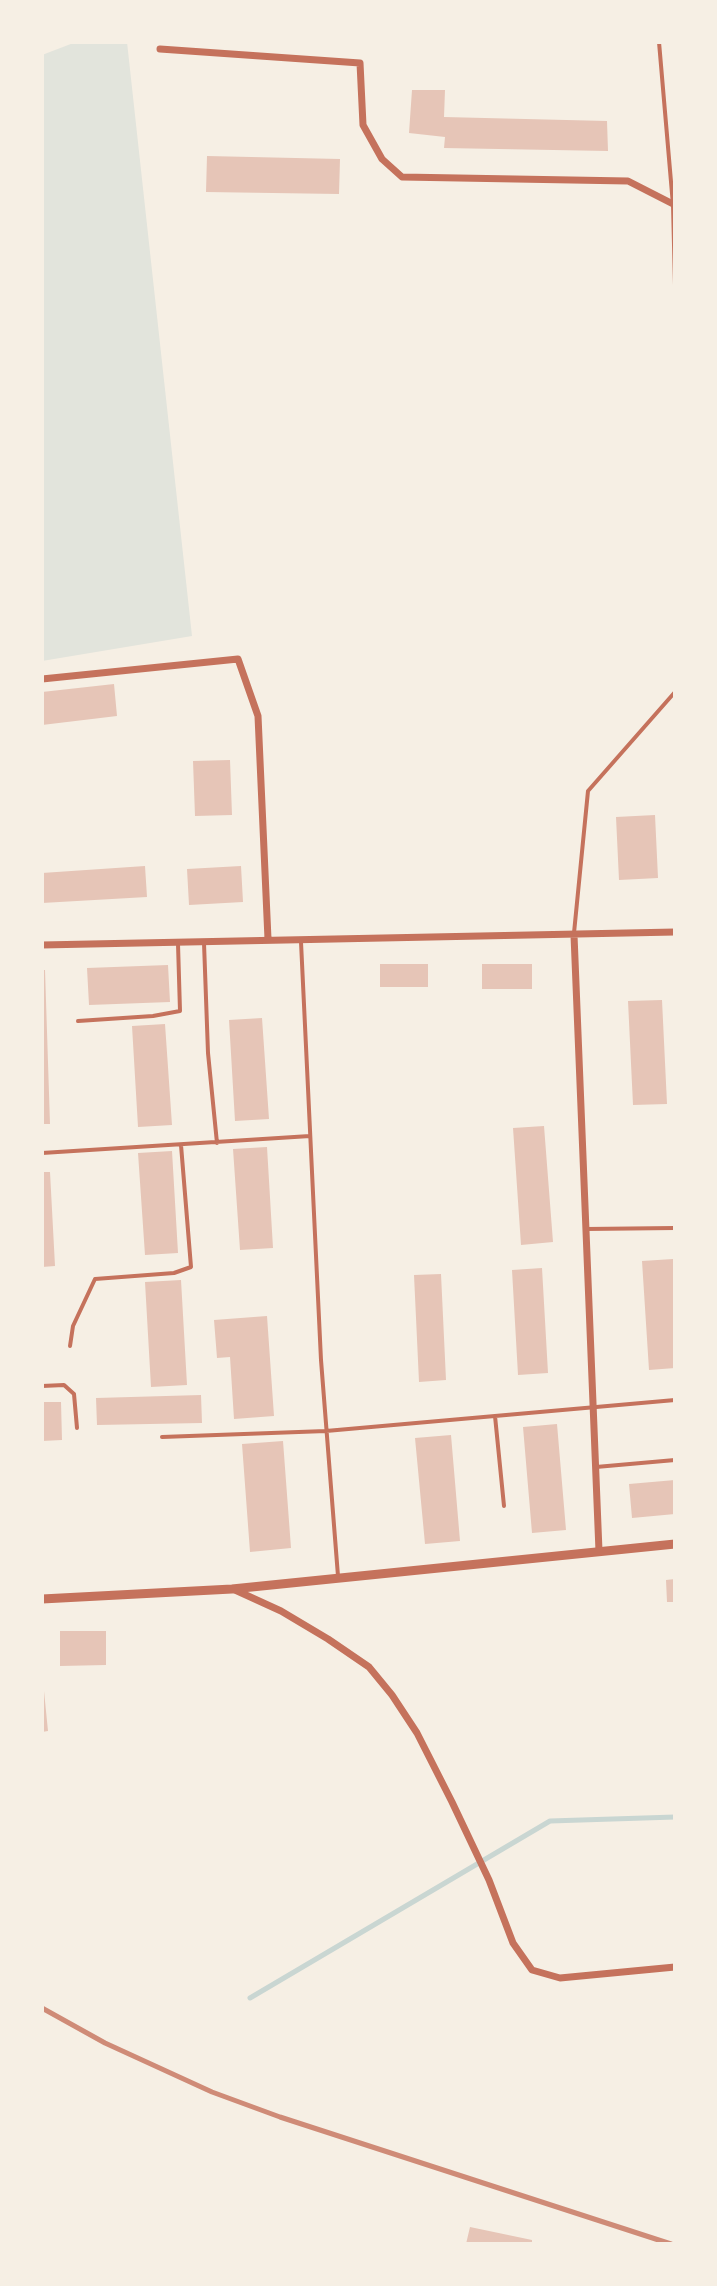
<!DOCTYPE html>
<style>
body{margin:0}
#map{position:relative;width:717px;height:2286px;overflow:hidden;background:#f6efe4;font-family:"PT Serif",serif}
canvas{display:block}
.frame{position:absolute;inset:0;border:44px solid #f6efe4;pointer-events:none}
</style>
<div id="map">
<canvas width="717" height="2286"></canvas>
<div class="frame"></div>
</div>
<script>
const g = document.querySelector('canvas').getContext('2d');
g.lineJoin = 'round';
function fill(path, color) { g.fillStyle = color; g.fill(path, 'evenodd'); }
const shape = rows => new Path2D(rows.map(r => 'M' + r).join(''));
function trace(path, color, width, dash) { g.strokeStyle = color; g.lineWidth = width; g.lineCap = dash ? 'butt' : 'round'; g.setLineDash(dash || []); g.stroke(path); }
const green = shape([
 [76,42,127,42,192,636,42,661,42,55]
]);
const stream = shape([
 [250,1998,550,1821,675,1817]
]);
const building = shape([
 [412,90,445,90,444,117,607,121,608,151,444,148,445,137,409,133],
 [207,156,340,159,339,194,206,192],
 [114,684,117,716,42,725,42,692],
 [230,760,232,815,195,816,193,761],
 [655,815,658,878,619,880,616,817],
 [145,866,147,897,42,903,42,873],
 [241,866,243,902,189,905,187,869],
 [380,964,428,964,428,987,380,987],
 [482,964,532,964,532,989,482,989],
 [168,965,170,1002,89,1005,87,968],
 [42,970,45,970,50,1124,42,1124],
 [662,1000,667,1104,633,1105,628,1001],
 [262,1018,269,1119,235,1121,229,1020],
 [165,1024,172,1125,138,1127,132,1026],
 [544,1126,553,1242,521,1245,513,1128],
 [267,1147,273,1248,240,1250,233,1149],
 [172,1151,178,1253,145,1255,138,1153],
 [42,1172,50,1172,55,1266,42,1267],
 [673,1259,675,1368,649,1370,642,1261],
 [542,1268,548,1373,518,1375,512,1270],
 [441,1274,446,1380,419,1382,414,1275],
 [181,1280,187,1385,151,1387,145,1282],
 [267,1316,274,1416,234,1419,230,1357,217,1358,214,1320],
 [201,1395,202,1423,97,1425,96,1398],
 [42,1402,61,1402,62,1440,42,1441],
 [557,1424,566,1530,532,1533,523,1427],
 [451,1435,460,1541,425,1544,415,1438],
 [283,1441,291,1548,250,1552,242,1444],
 [675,1480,675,1514,632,1518,629,1484],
 [675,1579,675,1602,667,1602,666,1580],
 [60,1631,106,1631,106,1665,60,1666],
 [42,1691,44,1691,48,1731,42,1732],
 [470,2227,532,2240,532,2244,466,2244]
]);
const service = shape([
 [659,42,673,205,675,285],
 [574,933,588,791,675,692],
 [301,942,321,1360,338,1576],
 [204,943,208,1053,217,1143],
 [78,1021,153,1016,180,1011,178,944],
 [42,1153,310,1136],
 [586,1229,675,1228],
 [70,1346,73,1326,95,1279,174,1273,191,1267,181,1145],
 [42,1386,64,1385,74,1394,77,1428],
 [495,1416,504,1506],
 [162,1437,326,1431,675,1400],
 [596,1467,675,1460]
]);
const minor = shape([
 [160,49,360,63,363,125,382,159,402,177,628,181,675,205],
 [42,679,238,659,258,716,268,939],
 [574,935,599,1551],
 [42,945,675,932],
 [235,1590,281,1611,328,1639,369,1667,392,1695,417,1733,452,1802,489,1880,513,1943,532,1970,560,1978,675,1967]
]);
const tertiary = shape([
 [42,1599,232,1589,675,1544]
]);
const rail = shape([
 [42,2008,105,2043,212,2092,280,2117,671,2244]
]);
fill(green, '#e2e4dc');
trace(stream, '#c9d6d2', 5);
fill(building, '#e6c5b7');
trace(service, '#c5725c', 4);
trace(minor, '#c5725c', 7);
trace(tertiary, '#c5725c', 9);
trace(rail, '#cf8b77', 5);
</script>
